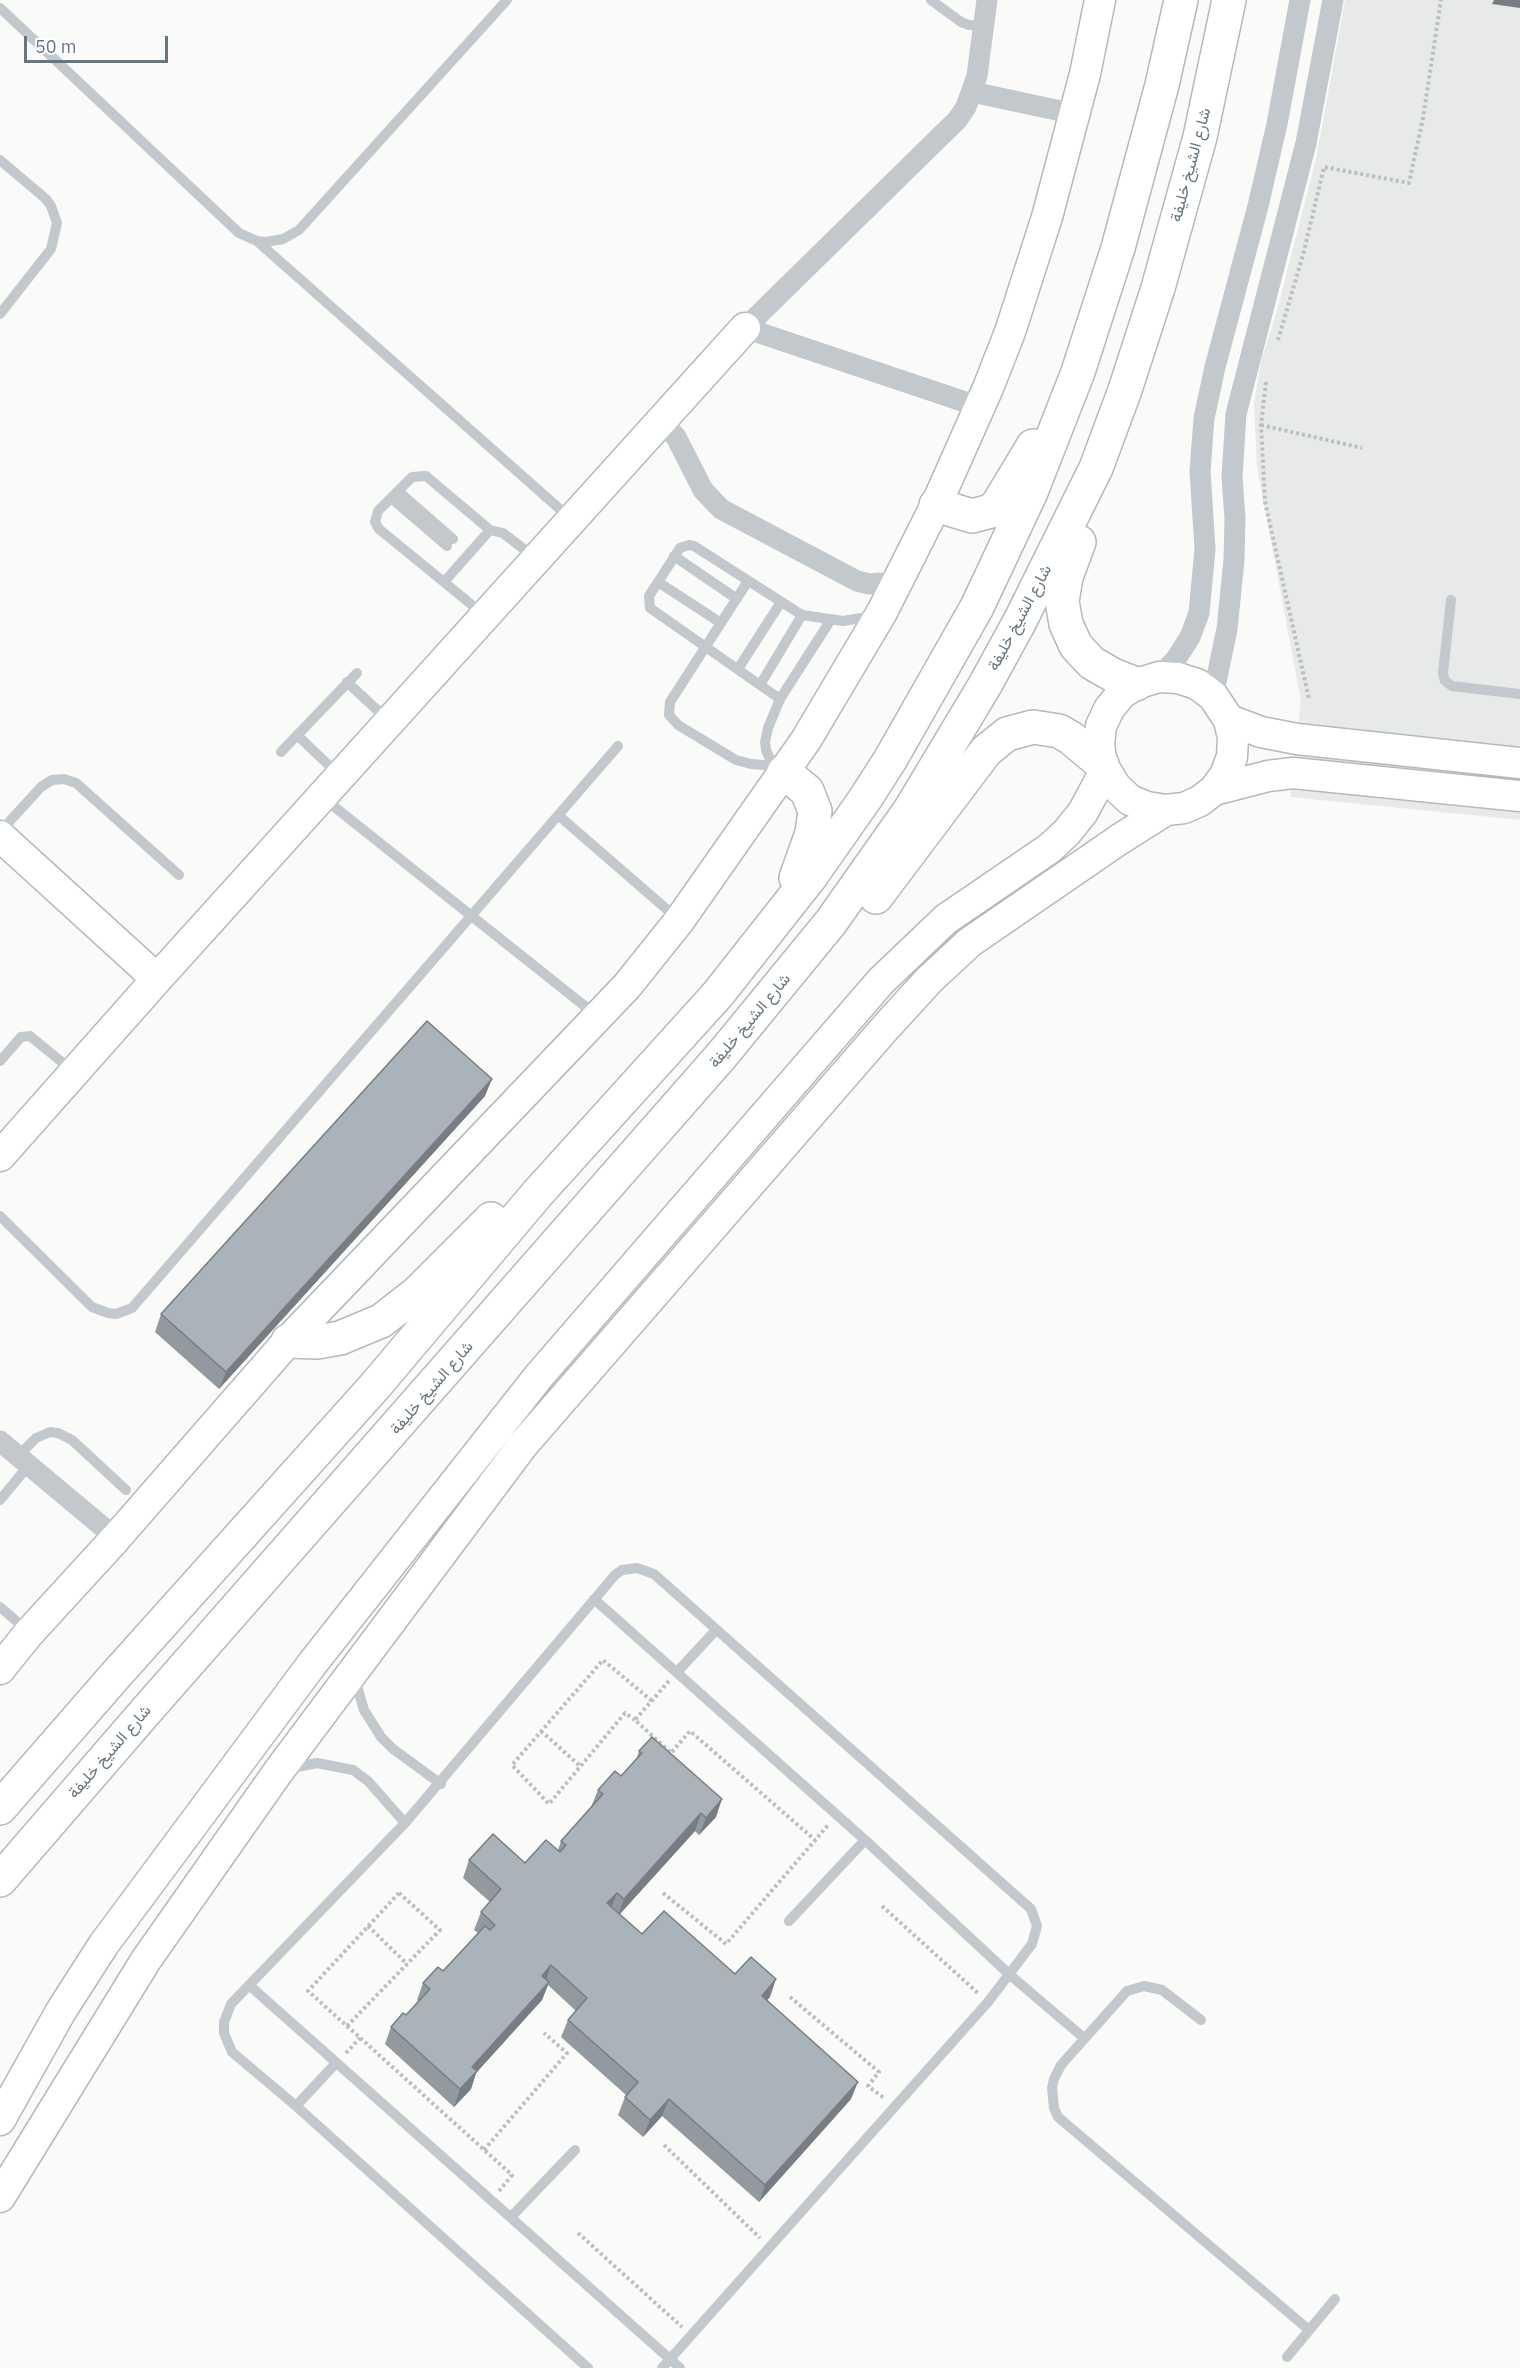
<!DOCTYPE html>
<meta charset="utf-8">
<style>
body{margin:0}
#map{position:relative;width:1520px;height:2368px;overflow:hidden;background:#fafaf8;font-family:"IBM Plex Sans",sans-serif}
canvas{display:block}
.scale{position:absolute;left:24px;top:36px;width:144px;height:27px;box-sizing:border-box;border:3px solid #657683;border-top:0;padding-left:8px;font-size:18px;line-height:21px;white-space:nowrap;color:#657683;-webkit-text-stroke:4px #fff;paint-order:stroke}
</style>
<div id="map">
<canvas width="1520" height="2368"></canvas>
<div class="scale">50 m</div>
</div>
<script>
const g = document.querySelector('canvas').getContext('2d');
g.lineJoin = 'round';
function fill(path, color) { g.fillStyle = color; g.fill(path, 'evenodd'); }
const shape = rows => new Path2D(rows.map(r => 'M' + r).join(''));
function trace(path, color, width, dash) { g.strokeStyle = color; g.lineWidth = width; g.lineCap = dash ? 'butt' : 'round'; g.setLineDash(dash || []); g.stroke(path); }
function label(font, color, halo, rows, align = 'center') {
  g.font = font + ' "IBM Plex Sans",Vazirmatn,sans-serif'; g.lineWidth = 6; g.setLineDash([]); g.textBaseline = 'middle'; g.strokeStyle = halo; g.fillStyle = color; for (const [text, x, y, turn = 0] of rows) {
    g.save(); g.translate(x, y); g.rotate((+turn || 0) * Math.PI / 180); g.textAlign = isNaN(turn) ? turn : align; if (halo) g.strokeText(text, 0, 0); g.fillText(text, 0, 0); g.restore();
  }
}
const built = shape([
 [1345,0,1520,0,1520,820,1290,797,1301,701,1257,467,1254,403,1262,357,1275,318,1316,159]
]);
const path = shape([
 [1278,340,1303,255,1324,167,1409,183,1423,118,1441,0],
 [1266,382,1261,425,1265,502,1309,699],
 [1261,425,1362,448],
 [669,1681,635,1720,671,1753,690,1731,815,1840],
 [635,1720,625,1713,549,1804,512,1765,603,1660,652,1701],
 [541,1731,580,1766],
 [399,1893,440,1930,347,2026,308,1991,399,1893],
 [663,1893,726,1944,829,1824],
 [882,1906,979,1994],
 [368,1926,407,1964],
 [790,1997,879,2072,868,2086,884,2098],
 [347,2026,512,2175,499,2191],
 [346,2053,360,2038],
 [664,2145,760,2238],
 [484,2150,567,2053,544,2033],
 [578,2233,682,2327]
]);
const lane = shape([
 [931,0,961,22,969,25,984,26],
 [0,8,239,233,257,241,266,242,283,239,299,230,507,0],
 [0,160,46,199,51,206,57,223,51,249,0,314],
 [257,241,571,519],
 [398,491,453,539],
 [391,498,447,546],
 [674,556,737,599],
 [748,581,670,702,669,715,678,725,736,760,751,764,778,766],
 [444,582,490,530],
 [658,582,721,623],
 [1451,600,1443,673,1445,681,1452,686,1520,694],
 [483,614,379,529,375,522,378,511,412,477,426,476,490,530,503,533,534,557],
 [738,669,781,602],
 [347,682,389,721],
 [760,685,802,615],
 [780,699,650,608,649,596,680,548,689,545,694,546,802,615,843,621,873,616],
 [297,735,338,774],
 [281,752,357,673],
 [779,767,769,757,766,750,765,742,768,728,780,699,830,621],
 [322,797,596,1015],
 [558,815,678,919],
 [0,832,41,787,52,780,64,779,76,783,179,875],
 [0,1061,21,1037,30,1036,74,1072],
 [0,1216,92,1307,108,1313,116,1314,132,1308,618,746],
 [18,1456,36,1438,50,1432,58,1433,72,1440,126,1490],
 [0,1500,28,1466],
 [594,1599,865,1840,1010,1975,1084,2038],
 [0,1607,29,1632],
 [677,1672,716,1630],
 [355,1679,364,1710,381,1737,393,1749,441,1784],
 [287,1769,317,1763,353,1770,368,1781,405,1823],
 [789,1921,865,1840],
 [249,1985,680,2368],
 [1201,2020,1162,1990,1144,1986,1127,1991,1061,2065,1054,2079,1052,2088,1054,2108,1058,2117,1309,2330],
 [296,2106,336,2063],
 [511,2217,575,2150],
 [1287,2357,1335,2299],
 [588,2368,296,2106,232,2052,224,2033,224,2022,231,2004,405,1823,615,1575,622,1570,637,1568,654,1574,1031,1909,1037,1926,1032,1944,988,2002,662,2368]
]);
const street = shape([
 [972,92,1075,114],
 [980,407,745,328,957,120,966,107,977,76,987,0],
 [660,420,676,437,703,490,721,509,857,581,869,584,897,582],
 [1159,677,1176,659,1190,637,1199,613,1205,549,1200,471,1204,418,1215,367,1258,206,1277,124,1300,0],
 [1213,696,1227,629,1234,560,1235,518,1232,477,1236,414,1306,143,1333,0],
 [0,1441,116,1538]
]);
const secondary = shape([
 [1229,720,1261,732,1297,739,1520,763],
 [1214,790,1225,775,1232,757,1233,738,1229,720,1213,696,1197,684,1178,678,1159,677,1136,684,1121,694,1109,709,1101,726,1099,745,1102,764,1116,787,1130,800,1147,807,1166,810,1184,808,1200,801,1214,790,1268,776,1293,773,1520,796],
 [0,836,157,979],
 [0,1156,157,979,745,328],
 [0,1669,29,1633,116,1538,288,1341,627,986,679,921,806,740,882,612,936,505,988,388,1010,332,1047,217,1085,74,1100,0],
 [0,2120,61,2011,104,1944,312,1664,539,1376,881,981,946,919,1050,848,1067,832,1083,812,1105,771],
 [0,2197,146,1960,278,1772,522,1446,886,1027,929,980,970,942,1120,839,1166,810]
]);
const highway = shape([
 [936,505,972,516,991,511,998,504,1033,446],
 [1079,542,1066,577,1062,601,1066,624,1076,646,1092,663,1113,675,1136,684],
 [784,772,807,791,815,811,812,833,796,878],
 [876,897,986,751,1007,734,1033,727,1059,731,1071,738,1102,764],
 [288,1341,317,1342,340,1338,381,1321,417,1293,491,1219],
 [0,1808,114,1677,375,1386,537,1194,718,994,811,876,865,799,890,760,977,607,1031,492,1078,372,1118,248,1162,85,1181,0],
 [0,1880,146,1711,722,1055,831,922,910,810,985,685,1020,621,1096,468,1125,390,1158,288,1200,137,1229,0]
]);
const wall = shape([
 [485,1096,219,1389,155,1332,161,1314],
 [639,1751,716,1817,699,1835,695,1831,620,1914,642,1934,735,1974,770,1997,767,2000,851,2099,759,2202,662,2116,643,2137,618,2115,625,2097,626,2095,561,2037,568,2020,576,2011,548,1985,542,2000,476,2073,471,2089,454,2107,385,2044,391,2027,406,2015,418,2001,417,2000,423,1983,443,1971,478,1933,474,1930,481,1912,490,1902,463,1878,469,1860,525,1863,558,1850,561,1841,591,1807,598,1790,621,1776,636,1760]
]);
const shadedWall = shape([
 [1494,0,1520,0,1520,8,1492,4],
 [492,1079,485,1096,219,1389,226,1372],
 [722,1799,716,1817,699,1835,706,1818],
 [701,1813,695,1831,618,1916,624,1899],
 [617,1893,610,1910,607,1903],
 [551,1965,545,1983,542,1976],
 [776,1979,770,1997,755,2013,762,1996],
 [549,1982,542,2000,476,2073,471,2089,454,2107,460,2089,472,2067],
 [858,2082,851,2099,759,2202,765,2185],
 [669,2099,662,2116,643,2137,650,2120]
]);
const building = shape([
 [427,1021,492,1079,226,1372,161,1314,427,1021],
 [652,1737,722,1799,706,1818,701,1813,624,1899,617,1893,607,1903,642,1934,664,1911,735,1974,751,1957,776,1979,762,1996,858,2082,765,2185,669,2099,650,2120,625,2097,638,2082,568,2020,587,1998,551,1965,542,1976,549,1982,472,2067,477,2071,460,2089,391,2027,403,2013,406,2015,430,1989,423,1983,438,1967,443,1971,485,1926,490,1930,495,1925,481,1912,501,1889,469,1860,493,1834,525,1863,546,1840,560,1852,566,1845,561,1841,603,1794,598,1790,615,1771,621,1776,642,1753,639,1751,652,1737]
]);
const streetNames = [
 ["شارع الشيخ خليفة",1191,165,-75],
 ["شارع الشيخ خليفة",1020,618,-62],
 ["شارع الشيخ خليفة",750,1021,-50],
 ["شارع الشيخ خليفة",432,1388,-49],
 ["شارع الشيخ خليفة",110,1752,-49]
];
fill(built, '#e8e9e9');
trace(secondary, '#b3babf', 33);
trace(highway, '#b4b9bd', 36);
trace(path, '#bbbfc2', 4, [3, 3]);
trace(lane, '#c3c8cc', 10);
trace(street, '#c3c8cc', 21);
trace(secondary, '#fff', 30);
trace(highway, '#fff', 33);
fill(wall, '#929a9f');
fill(shadedWall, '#777d82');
fill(building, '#aab3b9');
trace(building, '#777d82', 1.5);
label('16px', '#657683', '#fff', streetNames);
</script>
